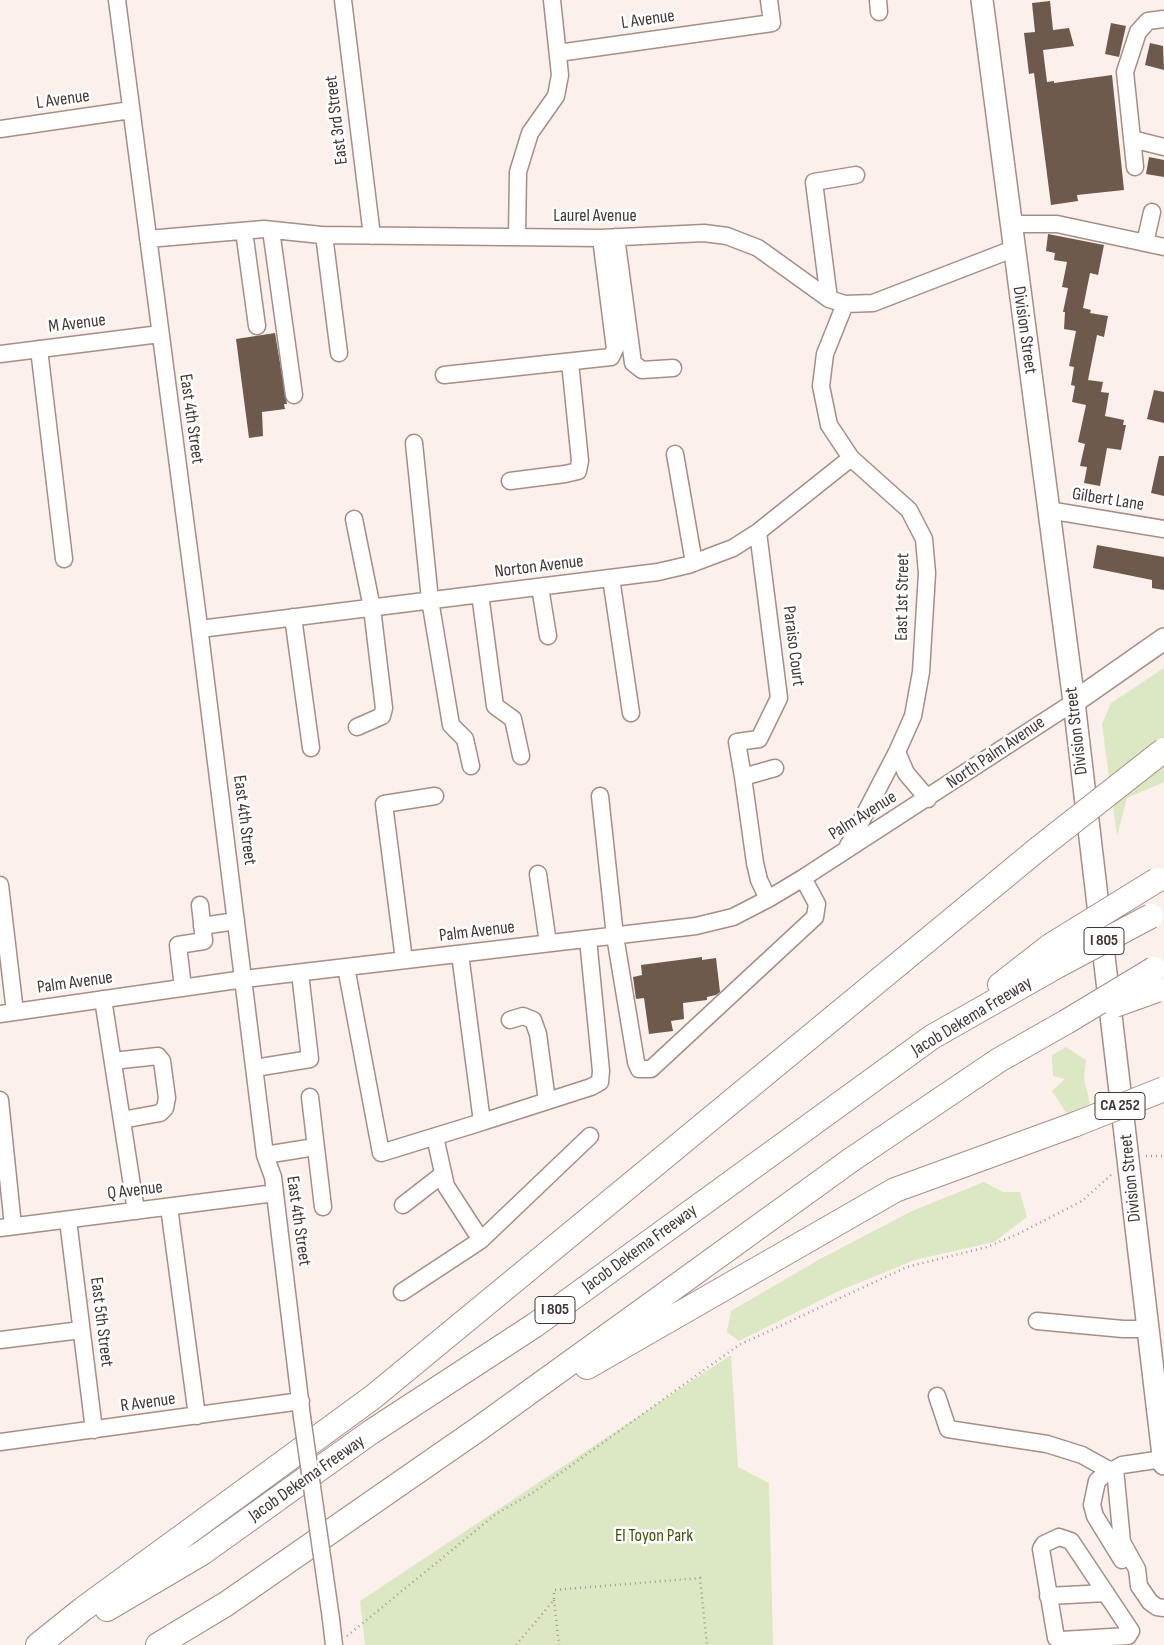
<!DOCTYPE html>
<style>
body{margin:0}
canvas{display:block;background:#fbf0eb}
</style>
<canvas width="1164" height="1645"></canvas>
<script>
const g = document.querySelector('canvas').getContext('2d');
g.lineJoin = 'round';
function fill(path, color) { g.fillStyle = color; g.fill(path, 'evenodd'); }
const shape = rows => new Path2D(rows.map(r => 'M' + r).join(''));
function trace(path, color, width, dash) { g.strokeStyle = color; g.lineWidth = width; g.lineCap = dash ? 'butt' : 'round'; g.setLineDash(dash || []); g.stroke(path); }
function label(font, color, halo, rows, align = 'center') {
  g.font = font + ' "Sofia Sans Condensed",sans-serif'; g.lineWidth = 5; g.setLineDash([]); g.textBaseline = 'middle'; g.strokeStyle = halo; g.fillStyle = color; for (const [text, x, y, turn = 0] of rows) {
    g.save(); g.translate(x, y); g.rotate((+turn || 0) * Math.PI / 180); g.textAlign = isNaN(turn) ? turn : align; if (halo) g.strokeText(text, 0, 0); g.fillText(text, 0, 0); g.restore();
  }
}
const green = shape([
 [1164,668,1164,782,1127,798,1117,836,1102,724,1111,703],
 [1066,1047,1086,1060,1084,1078,1090,1104,1067,1114,1052,1091,1065,1079,1053,1076,1052,1055],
 [984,1182,1003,1192,1020,1192,1027,1217,994,1242,915,1260,841,1290,739,1341,727,1332,731,1311,820,1259,912,1211],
 [731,1355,738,1467,769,1483,773,1645,365,1645,360,1601]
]);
const building = shape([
 [1050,1,1053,30,1069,28,1074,46,1043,50,1047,82,1054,81,1054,83,1112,75,1124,190,1077,195,1078,201,1051,205,1034,73,1029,74,1024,33,1035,32,1032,3],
 [1111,23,1126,26,1119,57,1105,54],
 [1150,43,1163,46,1164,70,1145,65],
 [1149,157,1164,160,1164,177,1146,174],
 [1048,234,1104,245,1098,275,1090,273,1083,308,1091,310,1090,313,1108,316,1104,337,1097,335,1088,380,1103,382,1101,392,1109,393,1105,416,1124,420,1123,425,1126,425,1121,450,1107,448,1100,486,1084,483,1087,467,1080,466,1085,444,1078,442,1086,405,1072,402,1075,386,1071,385,1074,367,1069,366,1076,331,1064,329,1065,312,1063,312,1068,288,1062,287,1067,262,1054,260,1055,253,1046,251],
 [275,333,287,404,284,404,285,409,262,412,263,436,249,438,236,339],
 [1154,390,1164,392,1164,423,1147,419],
 [1159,456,1164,456,1164,496,1151,493],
 [1097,545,1164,557,1164,590,1152,588,1152,580,1093,568],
 [702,957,702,960,716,958,720,992,716,995,707,997,707,1000,683,1003,684,1019,671,1021,673,1031,649,1034,644,998,636,999,633,977,642,975,641,965]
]);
const path = shape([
 [1146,1156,1164,1156],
 [554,1600,559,1645],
 [347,1636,496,1514,534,1492,739,1345,907,1267,987,1247,1018,1234,1082,1201,1112,1174],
 [516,1645,554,1600,554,1590,700,1578,707,1645]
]);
const minor = shape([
 [117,0,199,626,265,1155,273,1177,302,1417],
 [343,0,372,236],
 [878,0,879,12],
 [558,53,772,23,769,0],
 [0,129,131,110],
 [1132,139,1164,147],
 [1135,167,1125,72,1138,32,1148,21,1164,19],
 [1010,224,1057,224,1164,247],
 [271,230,294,395],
 [244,231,257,326],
 [324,235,339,353],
 [517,236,518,172,530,133,556,96,560,75,552,0],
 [616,237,633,363,642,370,673,368],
 [148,239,264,229,321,235,601,238,704,233,727,236,758,248,829,299,845,304,873,303,1013,249],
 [1145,243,1152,212],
 [829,299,814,182,856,175],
 [845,304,825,354,821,386,829,425,851,458,909,510,924,539,927,573,921,672,913,716,897,752,906,773,928,799],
 [39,349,64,559],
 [0,354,160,334],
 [444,375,611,357,615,349,601,238],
 [414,443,430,600,451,725,465,739,471,766],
 [675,454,694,563],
 [510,481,565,474,578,471,580,461,570,362],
 [1048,510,1164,529],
 [354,519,372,608,384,708,382,716,357,727],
 [611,578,631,713],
 [540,587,548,636],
 [480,594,495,706,513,719,521,756],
 [293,617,311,748],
 [200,629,658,572,688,565,733,548,758,532,851,458],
 [743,777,737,742,759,739,779,698,758,532],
 [600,796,615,936,636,1062,639,1069,651,1069,815,917,817,904,803,878],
 [846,850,897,752],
 [538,874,548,943],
 [0,885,15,1012],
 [768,899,759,880,755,863,743,777,775,768],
 [202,926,236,921],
 [404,960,384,804,435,796],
 [346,967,381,1153,482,1122,460,954],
 [183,988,178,945,204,941,200,905],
 [103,999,136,1211],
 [0,1014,244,979,696,926,733,917,768,899,803,878,1074,702],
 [510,1020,523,1016,533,1020,538,1034,547,1101],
 [113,1061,158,1056,162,1061,167,1098,165,1108,160,1113,122,1120],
 [255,1068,310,1059,300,973],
 [310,1097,323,1207],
 [0,1100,13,1226],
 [482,1122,591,1087,600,1082,601,1071,588,939],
 [435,1137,446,1186,481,1240],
 [265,1155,315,1147],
 [403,1205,443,1174],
 [169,1207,197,1416],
 [68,1220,94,1430],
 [0,1228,275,1193],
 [402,1292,481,1240,590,1136],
 [1037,1321,1123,1329,1148,1329],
 [0,1340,81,1330],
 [937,1396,948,1429,1047,1444,1082,1455,1109,1470],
 [0,1442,301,1401],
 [1163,1459,1122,1465,1115,1469,1122,1542,1137,1569,1139,1586,1150,1602,1157,1607,1164,1608],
 [1115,1469,1109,1470,1097,1481,1092,1505,1095,1516,1122,1560],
 [1059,1537,1071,1541,1131,1631,1128,1636,1061,1640,1056,1638,1041,1549,1044,1544,1059,1537],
 [1048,1596,1106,1593],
 [331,1619,334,1645]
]);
const major = shape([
 [982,0,1074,702,1164,1464],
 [1074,702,1164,639]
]);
const highway = shape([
 [1000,985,1050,946],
 [587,1367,895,1190,1076,1124],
 [107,1609,202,1553,371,1432,535,1325,932,1037,1057,966],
 [38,1645,83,1609,373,1397,1038,849],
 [158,1645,226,1604,477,1430,851,1160,999,1060,1066,1022]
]);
const minorBridge = shape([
 [302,1417,331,1619]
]);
const highwayBridge = shape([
 [1038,849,1164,750],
 [1050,946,1157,880],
 [1057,966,1151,916],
 [1115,1005,1157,990],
 [1066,1022,1154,969],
 [1076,1124,1164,1089]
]);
const shields = [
 [1104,941,40],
 [1120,1106,50],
 [555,1310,40]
];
const shieldNames = [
 ["I 805",1104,941],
 ["CA 252",1120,1106],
 ["I 805",555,1310]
];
const streetNames = [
 ["L Avenue",648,20,-8],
 ["L Avenue",63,100,-8],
 ["East 3rd Street",337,120,-97],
 ["Laurel Avenue",595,216],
 ["M Avenue",77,324,-7],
 ["Division Street",1024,330,82],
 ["East 4th Street",191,419,82],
 ["Gilbert Lane",1108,500,9],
 ["Norton Avenue",539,567,-7],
 ["East 1st Street",903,597,-89],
 ["Paraiso Court",793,646,83],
 ["Division Street",1077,731,-97],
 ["North Palm Avenue",996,753,-34],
 ["Palm Avenue",863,816,-32],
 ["East 4th Street",244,820,83],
 ["Palm Avenue",477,932,-7],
 ["Palm Avenue",75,983,-8],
 ["Jacob Dekema Freeway",972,1017,-31],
 ["Division Street",1131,1178,-96],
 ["Q Avenue",135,1191,-7],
 ["East 4th Street",298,1221,82],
 ["Jacob Dekema Freeway",640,1249,-36],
 ["East 5th Street",101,1322,83],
 ["R Avenue",148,1403,-8],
 ["Jacob Dekema Freeway",307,1479,-35]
];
const parkNames = [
 ["El Toyon Park",654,1536]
];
fill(green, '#dbe8c3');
fill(building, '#6e5a4c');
trace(minor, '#a78e84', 19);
trace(major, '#a78e84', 24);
trace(highway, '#a78e84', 26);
trace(path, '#a49994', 2.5, [1, 4]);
trace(minor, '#fff', 16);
trace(major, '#fff', 21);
trace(highway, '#fff', 24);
trace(minorBridge, '#a78e84', 19, []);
trace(highwayBridge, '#a78e84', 26, []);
trace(minorBridge, '#fff', 16);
trace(highwayBridge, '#fff', 24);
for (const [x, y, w] of shields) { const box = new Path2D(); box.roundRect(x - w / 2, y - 13.5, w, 27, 4); g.fillStyle = '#fff'; g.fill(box); trace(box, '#423733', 1); }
label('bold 16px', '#423733', null, shieldNames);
label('18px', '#423733', '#fff', streetNames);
label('18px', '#41530f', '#fff', parkNames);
</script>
